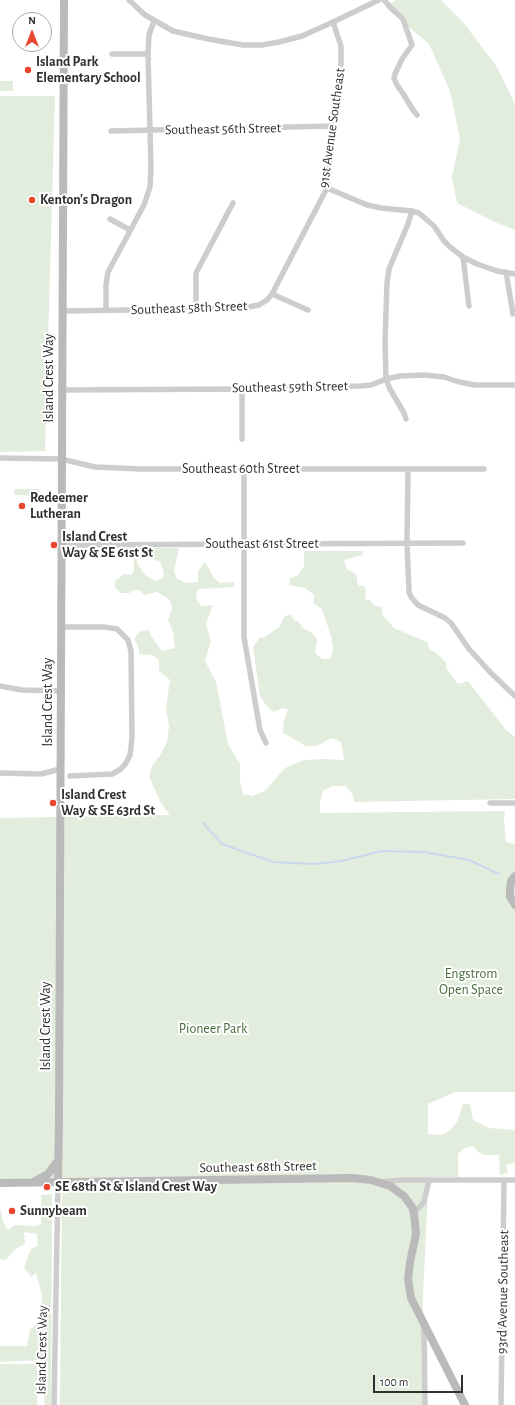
<!DOCTYPE html>
<style>
body{margin:0}
#map{position:relative;width:515px;height:1405px;overflow:hidden;background:#fff;font-family:"Alegreya Sans",sans-serif}
canvas{display:block}
.north{position:absolute;left:12px;top:12px;width:40px;height:40px;box-sizing:border-box;background:#fff;border:1px solid #acacac;border-radius:50%;rotate:0deg;font-size:11px;font-weight:700;line-height:16px;text-align:center;color:#303030}
.north::after{content:'';display:block;margin:auto;width:14px;height:18px;background:#e9462f;clip-path:polygon(50% 0,100% 100%,50% 72%,0 100%)}
.scale{position:absolute;left:373px;top:1375px;width:90px;height:18px;box-sizing:border-box;border:2px solid #303030;border-top:0;padding-left:5px;font-size:12px;line-height:14px;white-space:nowrap;color:#303030;-webkit-text-stroke:3px #fff;paint-order:stroke}
</style>
<div id="map">
<canvas width="515" height="1405"></canvas>
<div class="north">N</div>
<div class="scale">100 m</div>
</div>
<script>
const g = document.querySelector('canvas').getContext('2d');
g.lineJoin = 'round';
function fill(path, color) { g.fillStyle = color; g.fill(path, 'evenodd'); }
const shape = rows => new Path2D(rows.map(r => 'M' + r).join(''));
function trace(path, color, width, dash) { g.strokeStyle = color; g.lineWidth = width; g.lineCap = dash ? 'butt' : 'round'; g.setLineDash(dash || []); g.stroke(path); }
function label(font, color, halo, rows, align = 'center') {
  g.font = font + ' "Alegreya Sans",sans-serif'; g.lineWidth = 4; g.setLineDash([]); g.textBaseline = 'middle'; g.strokeStyle = halo; g.fillStyle = color; for (const [text, x, y, turn = 0] of rows) {
    g.save(); g.translate(x, y); g.rotate((+turn || 0) * Math.PI / 180); g.textAlign = isNaN(turn) ? turn : align; if (halo) g.strokeText(text, 0, 0); g.fillText(text, 0, 0); g.restore();
  }
}
const green = shape([
 [396,0,441,0,463,22,497,67,515,104,515,230,497,223,457,203,452,177,460,139,450,91,429,44,385,7],
 [0,81,13,81,13,91,0,91],
 [0,96,55,96,45,451,0,452],
 [15,489,39,489,39,496,14,495],
 [131,548,139,548,140,554,137,556,137,563,145,575,156,581,162,579,164,573,160,562,153,559,150,554,149,548,179,548,174,571,177,579,187,583,198,582,198,571,205,562,214,578,220,583,234,582,234,587,199,589,196,594,197,600,201,606,213,605,206,624,211,641,205,661,216,682,228,744,240,764,240,781,243,794,252,796,265,791,285,768,304,760,324,759,344,760,341,742,331,738,317,746,306,746,283,733,284,721,288,710,282,708,274,712,268,708,260,696,253,647,259,638,265,637,279,627,285,616,291,615,294,620,298,621,303,628,311,632,317,639,315,652,322,659,331,659,333,648,331,636,322,609,314,604,314,595,305,588,289,585,290,578,297,576,304,566,304,551,362,551,363,555,344,560,347,569,356,574,358,585,364,586,366,590,365,599,371,601,373,605,382,607,382,614,394,628,427,642,430,650,435,652,446,662,446,668,458,684,468,681,506,730,515,737,515,799,354,802,353,795,346,786,332,786,323,791,320,802,320,813,505,811,504,820,506,842,515,844,515,1092,455,1092,428,1104,428,1134,442,1135,449,1131,457,1122,463,1104,470,1104,473,1120,489,1128,515,1130,515,1163,506,1165,508,1173,500,1175,499,1155,484,1155,478,1152,473,1146,465,1148,458,1154,458,1177,428,1177,427,1212,423,1294,422,1405,60,1405,62,1179,0,1179,0,818,170,815,161,803,149,777,152,766,159,757,167,742,169,726,166,708,170,680,159,671,159,660,152,655,139,654,139,648,134,639,139,632,148,630,153,639,162,651,175,648,173,632,168,620,172,609,170,600,157,592,144,595,140,590,135,590,129,593,120,593,115,587,115,581,124,574,131,575,134,570,134,560,132,555,129,551],
 [52,1194,51,1405,45,1405,44,1396,45,1372,40,1360,0,1362,0,1346,27,1346,30,1330,40,1320,42,1295,36,1273,31,1277,24,1267,31,1249,38,1246,37,1234,24,1232,25,1244,17,1248,5,1260,0,1259,0,1207,3,1222,8,1230,15,1225,36,1226,41,1224,41,1195],
 [0,1364,37,1364,37,1405,0,1405]
]);
const stream = shape([
 [203,823,222,844,273,862,313,864,342,861,381,851,424,852,469,860,499,874]
]);
const street = shape([
 [129,0,145,15,173,31,208,39,243,45,262,45,279,42,302,36,333,22,379,0],
 [384,0,393,10,403,19,412,45,402,59,395,74,394,78,397,85,404,95,413,110,417,115],
 [112,54,148,54],
 [111,131,334,126],
 [327,188,367,205,381,208,412,211,419,213,434,226,444,241,450,247,463,257,477,264,497,271,515,274],
 [110,219,130,230],
 [463,257,469,306],
 [506,272,513,314],
 [272,294,327,188,341,64,341,46,333,22],
 [196,309,196,273,233,203],
 [106,310,106,285,108,272,144,205,150,187,151,168,148,54,149,35,154,21],
 [62,311,196,309,248,307,259,305,267,300,272,294,308,310],
 [242,389,242,439],
 [61,390,242,389,361,386,371,385,386,379,400,376,424,375,444,377,459,382,475,385,515,385],
 [406,419,404,413,390,389,386,379,385,341,387,283,389,269,408,224,412,211],
 [0,458,61,459,95,467,141,469,484,469],
 [244,469,244,637,260,730,266,743],
 [408,469,407,543,409,592,411,597,418,605,445,618,451,623,469,649,490,672,515,696],
 [62,545,463,543],
 [61,627,104,627,117,629,128,640,131,651,132,738,130,755,126,763,121,769,112,774,70,776],
 [0,686,22,690,61,691],
 [0,773,41,774,60,769],
 [490,803,515,803],
 [381,1182,401,1180,515,1180],
 [414,1213,424,1202,429,1180],
 [424,1325,425,1405],
 [54,1405,58,1182],
 [501,1405,504,1180]
]);
const secondary = shape([
 [515,876,511,881,510,891,510,897,515,905],
 [35,1181,48,1174,57,1162],
 [58,1182,59,1118,64,0],
 [0,1183,353,1178,371,1180,390,1186,404,1196,412,1207,414,1213,416,1234,410,1262,408,1279,411,1298,465,1405]
]);
const markers = [
 [28,70,4,"#e9462f"],
 [32,200,4,"#e9462f"],
 [22,506,4,"#e9462f"],
 [54,545,4,"#e9462f"],
 [53,803,4,"#e9462f"],
 [47,1187,4,"#e9462f"],
 [12,1211,4,"#e9462f"]
];
const poiNames = [
 ["Island Park",36,62],
 ["Elementary School",36,78],
 ["Kenton's Dragon",40,200],
 ["Redeemer",30,498],
 ["Lutheran",30,514],
 ["Island Crest",62,537],
 ["Way & SE 61st St",62,553],
 ["Island Crest",61,795],
 ["Way & SE 63rd St",61,811],
 ["SE 68th St & Island Crest Way",55,1187],
 ["Sunnybeam",20,1211]
];
const streetNames = [
 ["91st Avenue Southeast",332,128,-82],
 ["Southeast 56th Street",223,129,-1],
 ["Southeast 58th Street",189,308,-2],
 ["Island Crest Way",49,378,-90],
 ["Southeast 59th Street",290,387,-1],
 ["Southeast 60th Street",241,469],
 ["Southeast 61st Street",262,544],
 ["Island Crest Way",48,702,-90],
 ["Island Crest Way",46,1026,-90],
 ["Southeast 68th Street",258,1167,-1],
 ["93rd Avenue Southeast",503,1292,-89],
 ["Island Crest Way",42,1350,-89]
];
const parkNames = [
 ["Engstrom",471,974],
 ["Open Space",471,990],
 ["Pioneer Park",213,1029]
];
fill(green, '#e3eddd');
trace(stream, '#c9d8ed', 2);
trace(street, '#cdcdcd', 5.5);
trace(secondary, '#bababa', 8);
for (const [x, y, r, color] of markers) { const dot = new Path2D(); dot.arc(x, y, r, 0, 2 * Math.PI); g.fillStyle = color; g.fill(dot); trace(dot, '#fff', 1.5); }
label('bold 14px', '#303030', '#fff', poiNames, 'left');
label('14px', '#303030', '#fff', streetNames);
label('14px', '#496d3b', '#fff', parkNames);
</script>
